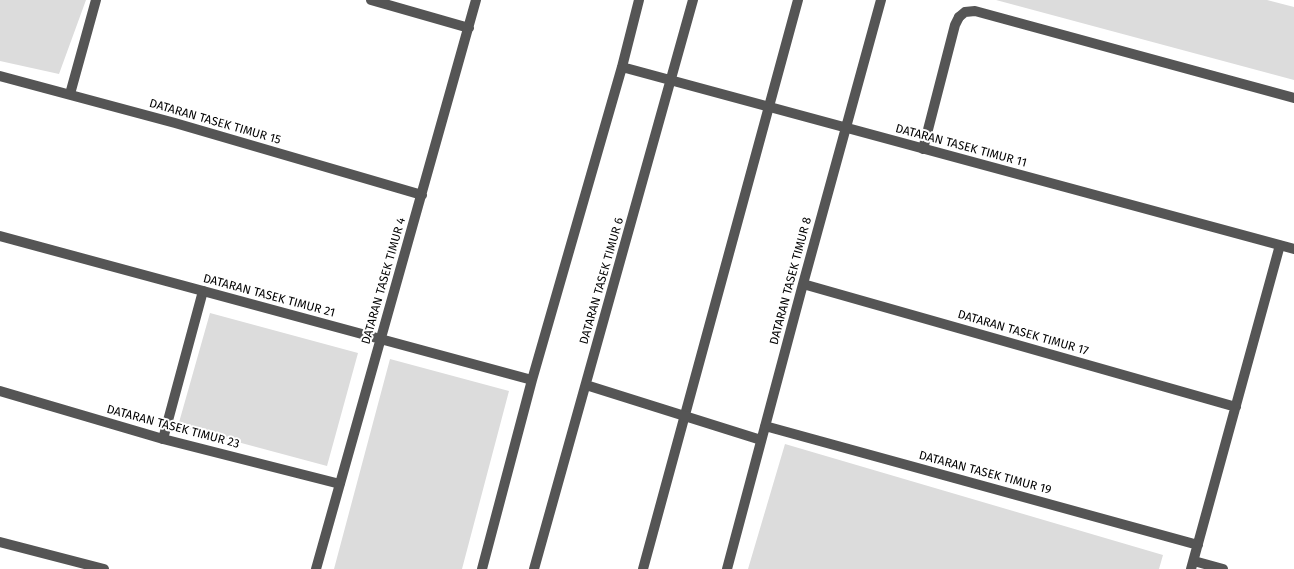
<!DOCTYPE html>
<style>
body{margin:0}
canvas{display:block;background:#fff}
</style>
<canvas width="1294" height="569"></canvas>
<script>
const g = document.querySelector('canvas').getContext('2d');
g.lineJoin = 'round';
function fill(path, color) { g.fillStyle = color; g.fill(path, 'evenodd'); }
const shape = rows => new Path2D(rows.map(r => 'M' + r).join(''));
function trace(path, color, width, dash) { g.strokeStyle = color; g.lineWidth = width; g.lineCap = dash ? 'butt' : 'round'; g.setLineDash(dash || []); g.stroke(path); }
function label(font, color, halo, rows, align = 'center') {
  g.font = font + ' "Fira Sans",sans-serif'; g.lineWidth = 4; g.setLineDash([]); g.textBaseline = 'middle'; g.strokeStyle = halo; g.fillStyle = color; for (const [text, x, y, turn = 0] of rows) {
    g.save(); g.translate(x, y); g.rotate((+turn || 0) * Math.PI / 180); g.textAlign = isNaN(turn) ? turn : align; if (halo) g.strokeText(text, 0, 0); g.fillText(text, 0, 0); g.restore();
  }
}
const green = shape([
 [0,0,86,0,59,74,0,61],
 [996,0,1267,0,1294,7,1294,80],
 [210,313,358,353,327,466,178,426],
 [390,359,509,391,462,569,334,569],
 [785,444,1163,555,1159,569,748,569]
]);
const service = shape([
 [70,94,96,0],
 [923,149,955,25,959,17],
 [163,439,203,291],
 [1194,561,1223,569],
 [643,569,798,0]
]);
const minor = shape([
 [371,0,469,28],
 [959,17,965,12,975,11,1294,98],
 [622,67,1294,249],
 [0,76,175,123,422,195],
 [0,236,532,380],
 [803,284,1236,407],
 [586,385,761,440],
 [0,391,163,439,340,484],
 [765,426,1198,545],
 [0,542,104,569],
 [316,569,476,0],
 [482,569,532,380,622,67,639,0],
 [534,569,693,0],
 [727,569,803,284,881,0],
 [1191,569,1280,245]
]);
const streetNames = [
 ["DATARAN TASEK TIMUR 15",215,122,16],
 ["DATARAN TASEK TIMUR 11",961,146,15],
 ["DATARAN TASEK TIMUR 4",384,281,-74],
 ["DATARAN TASEK TIMUR 6",602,281,-74],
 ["DATARAN TASEK TIMUR 8",791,281,-75],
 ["DATARAN TASEK TIMUR 21",269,296,15],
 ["DATARAN TASEK TIMUR 17",1023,333,16],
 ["DATARAN TASEK TIMUR 23",173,427,15],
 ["DATARAN TASEK TIMUR 19",985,473,15]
];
fill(green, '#dcdcdc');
trace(service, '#555', 10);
trace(minor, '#555', 10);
label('12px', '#000', '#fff', streetNames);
</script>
